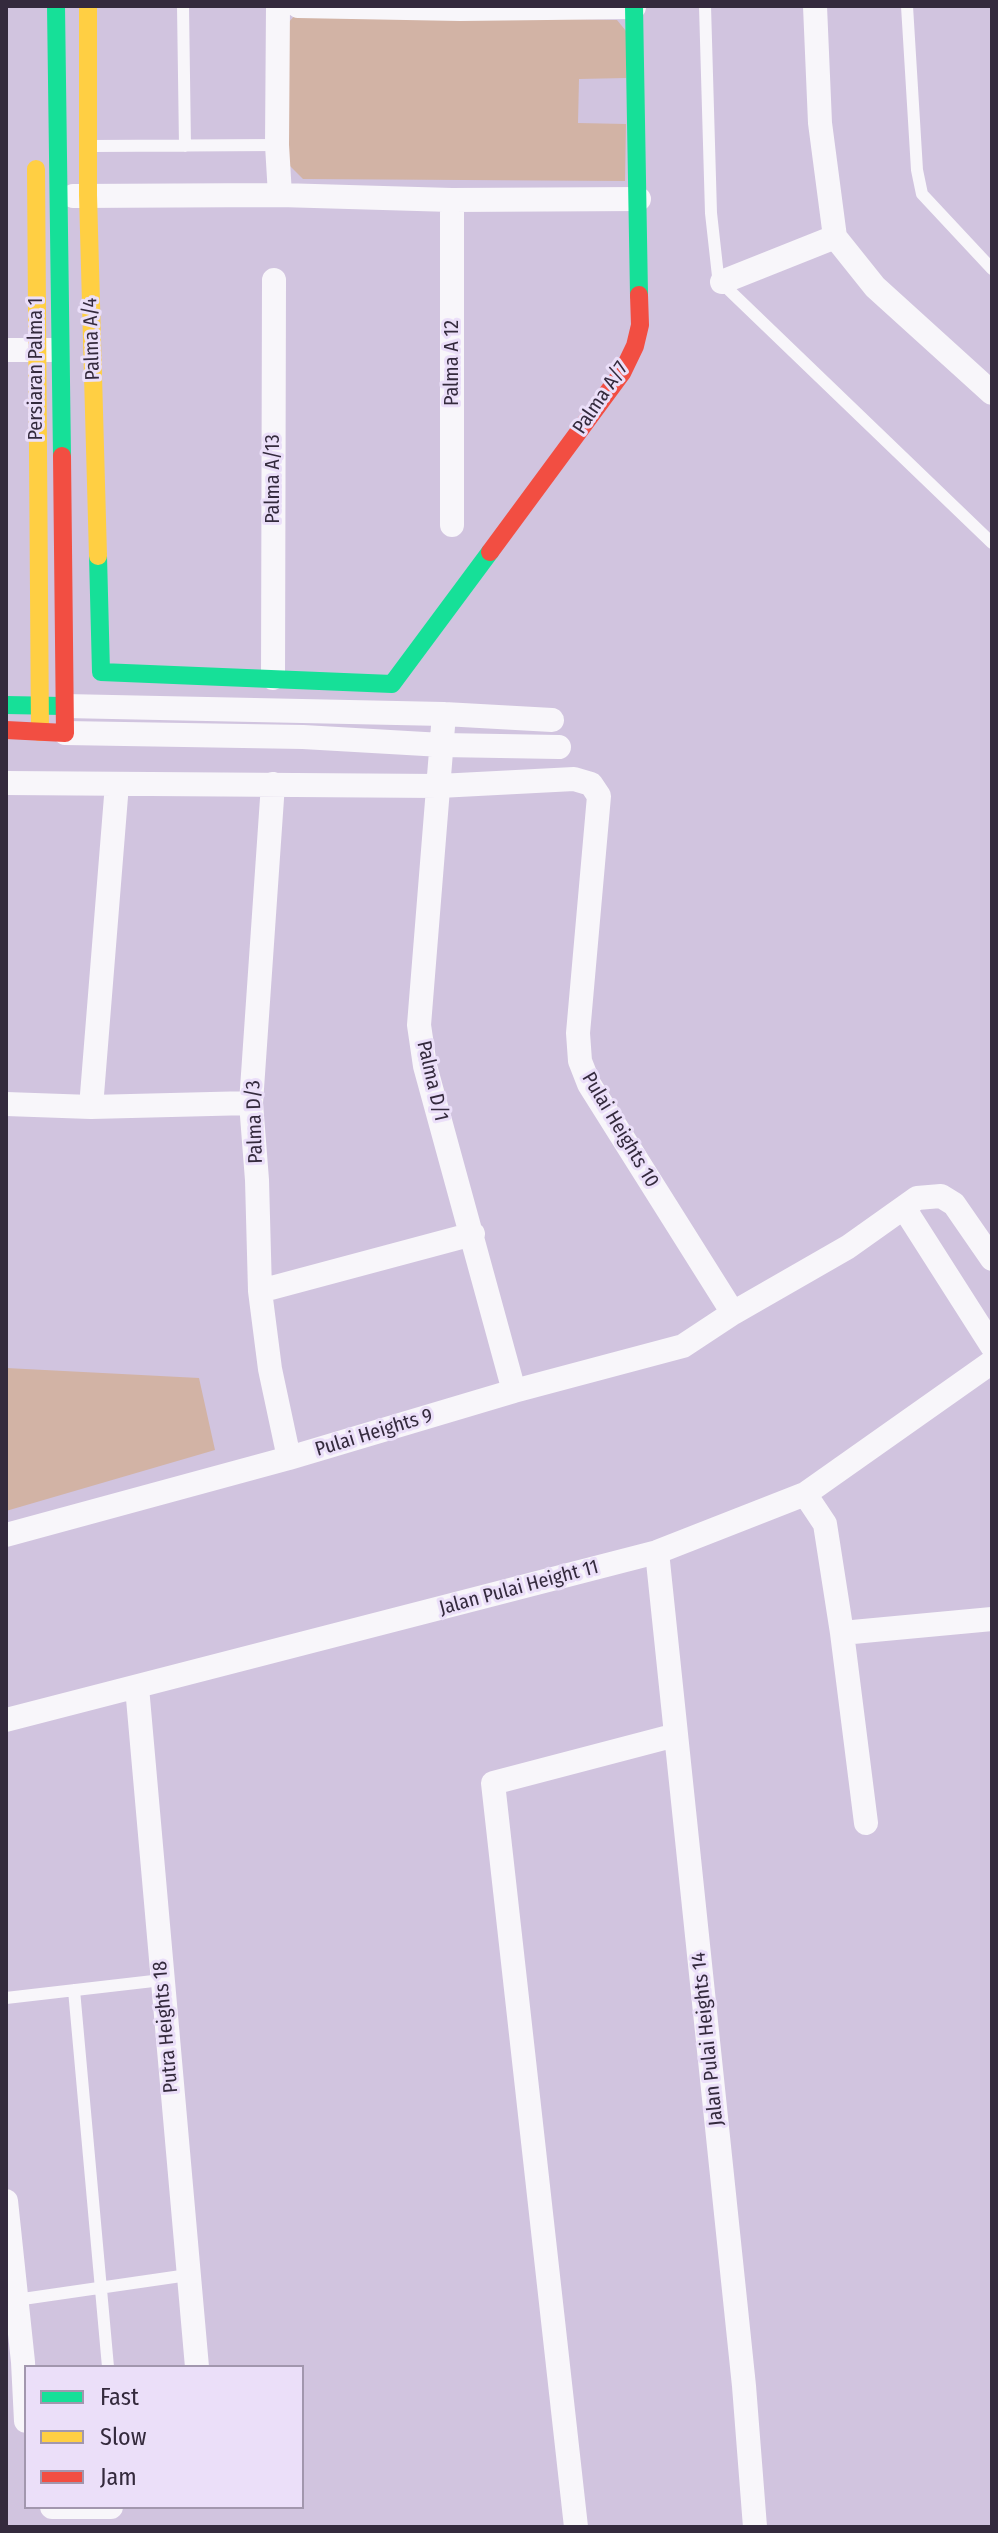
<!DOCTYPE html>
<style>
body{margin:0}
#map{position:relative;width:998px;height:2533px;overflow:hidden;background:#d1c4df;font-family:"Fira Sans Condensed",sans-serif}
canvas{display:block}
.frame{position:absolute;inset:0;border:8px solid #342a3d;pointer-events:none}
.legend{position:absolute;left:24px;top:2365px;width:280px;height:144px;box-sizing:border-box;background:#ebdff9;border:2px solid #a297ae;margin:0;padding:10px 14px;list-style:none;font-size:24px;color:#342a3d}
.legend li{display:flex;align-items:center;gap:16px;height:40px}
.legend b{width:40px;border:2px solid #a297ae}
</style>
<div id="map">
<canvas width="998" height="2533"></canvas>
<div class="frame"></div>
<ul class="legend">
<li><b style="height:10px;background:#16e098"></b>Fast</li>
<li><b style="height:10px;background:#ffcf43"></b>Slow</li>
<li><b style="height:10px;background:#f24e42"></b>Jam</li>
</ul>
</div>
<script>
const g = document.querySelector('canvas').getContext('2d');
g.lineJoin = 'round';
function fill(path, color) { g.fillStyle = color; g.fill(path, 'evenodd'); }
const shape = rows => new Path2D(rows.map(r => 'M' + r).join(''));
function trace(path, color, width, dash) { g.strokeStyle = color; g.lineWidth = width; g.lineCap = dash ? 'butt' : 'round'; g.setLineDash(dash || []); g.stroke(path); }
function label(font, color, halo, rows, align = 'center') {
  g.font = font + ' "Fira Sans Condensed",sans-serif'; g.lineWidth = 6; g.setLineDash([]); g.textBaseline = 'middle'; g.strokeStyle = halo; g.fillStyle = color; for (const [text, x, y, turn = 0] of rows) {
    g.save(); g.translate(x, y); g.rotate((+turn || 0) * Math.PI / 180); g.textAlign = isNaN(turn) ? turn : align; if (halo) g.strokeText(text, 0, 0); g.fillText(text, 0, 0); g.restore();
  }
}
const green = shape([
 [297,13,617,20,626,31,626,78,579,79,578,123,626,124,625,181,303,179,287,163,288,23],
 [6,1368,199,1378,215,1450,6,1511]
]);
const lane = shape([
 [183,6,185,146],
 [705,6,711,213,718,276,730,291,992,543],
 [907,6,917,170,922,194,992,269],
 [92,146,277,145],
 [74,1990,108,2367],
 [6,1998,162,1980],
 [16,2300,188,2275]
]);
const street = shape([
 [278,6,277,145,280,195],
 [298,6,460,9,634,7],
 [815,6,820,123,835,237,875,287,992,393],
 [73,196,280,195,452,200,639,199],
 [722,282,835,237],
 [6,350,51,350],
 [452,525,452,200],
 [273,678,274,280],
 [65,706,444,714,552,720],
 [444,714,419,1025,425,1066,514,1391],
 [65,733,303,737,442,745,559,747],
 [6,783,439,786,574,779,591,784,599,796,578,1033,580,1061,589,1084,733,1313],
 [273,784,251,1103,257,1180,260,1291,270,1369,289,1458],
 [6,1104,91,1107,251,1103],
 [91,1107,117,784],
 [904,1208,992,1346],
 [260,1291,473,1234],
 [805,1494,825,1524,842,1633,992,1619],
 [6,1535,289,1458,514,1391,683,1346,733,1313,848,1247,917,1198,941,1196,954,1204,992,1259],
 [657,1552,744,2386,755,2527],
 [842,1633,866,1823],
 [137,1687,197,2367],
 [6,1720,657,1552,805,1494,992,1362],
 [6,2201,23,2362,26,2421],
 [52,2507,111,2507],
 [576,2527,493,1783,676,1735]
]);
const fast = shape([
 [56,6,62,456],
 [634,6,639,295],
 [98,556,101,672,392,684,490,552],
 [6,705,62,706]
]);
const slow = shape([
 [88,6,88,195,98,556],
 [36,169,40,732]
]);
const jam = shape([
 [490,552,622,373,635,346,640,325,639,295],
 [6,730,65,733,62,456]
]);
const streetNames = [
 ["Palma A/4",92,339,-92],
 ["Palma A 12",452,363,-90],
 ["Persiaran Palma 1",36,369,-90],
 ["Palma A/7",601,398,-56],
 ["Palma A/13",273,479,-90],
 ["Palma D/1",432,1081,77],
 ["Palma D/3",255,1122,-92],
 ["Pulai Heights 10",620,1130,59],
 ["Pulai Heights 9",374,1433,-17],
 ["Jalan Pulai Height 11",519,1588,-15],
 ["Putra Heights 18",166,2027,-95],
 ["Jalan Pulai Heights 14",708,2039,-96]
];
fill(green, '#d2b3a5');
trace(lane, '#f8f6fa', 12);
trace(street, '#f8f6fa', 24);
trace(fast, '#16e098', 18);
trace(slow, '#ffcf43', 18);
trace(jam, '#f24e42', 18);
label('20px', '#342a3d', '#ebdff9', streetNames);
</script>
